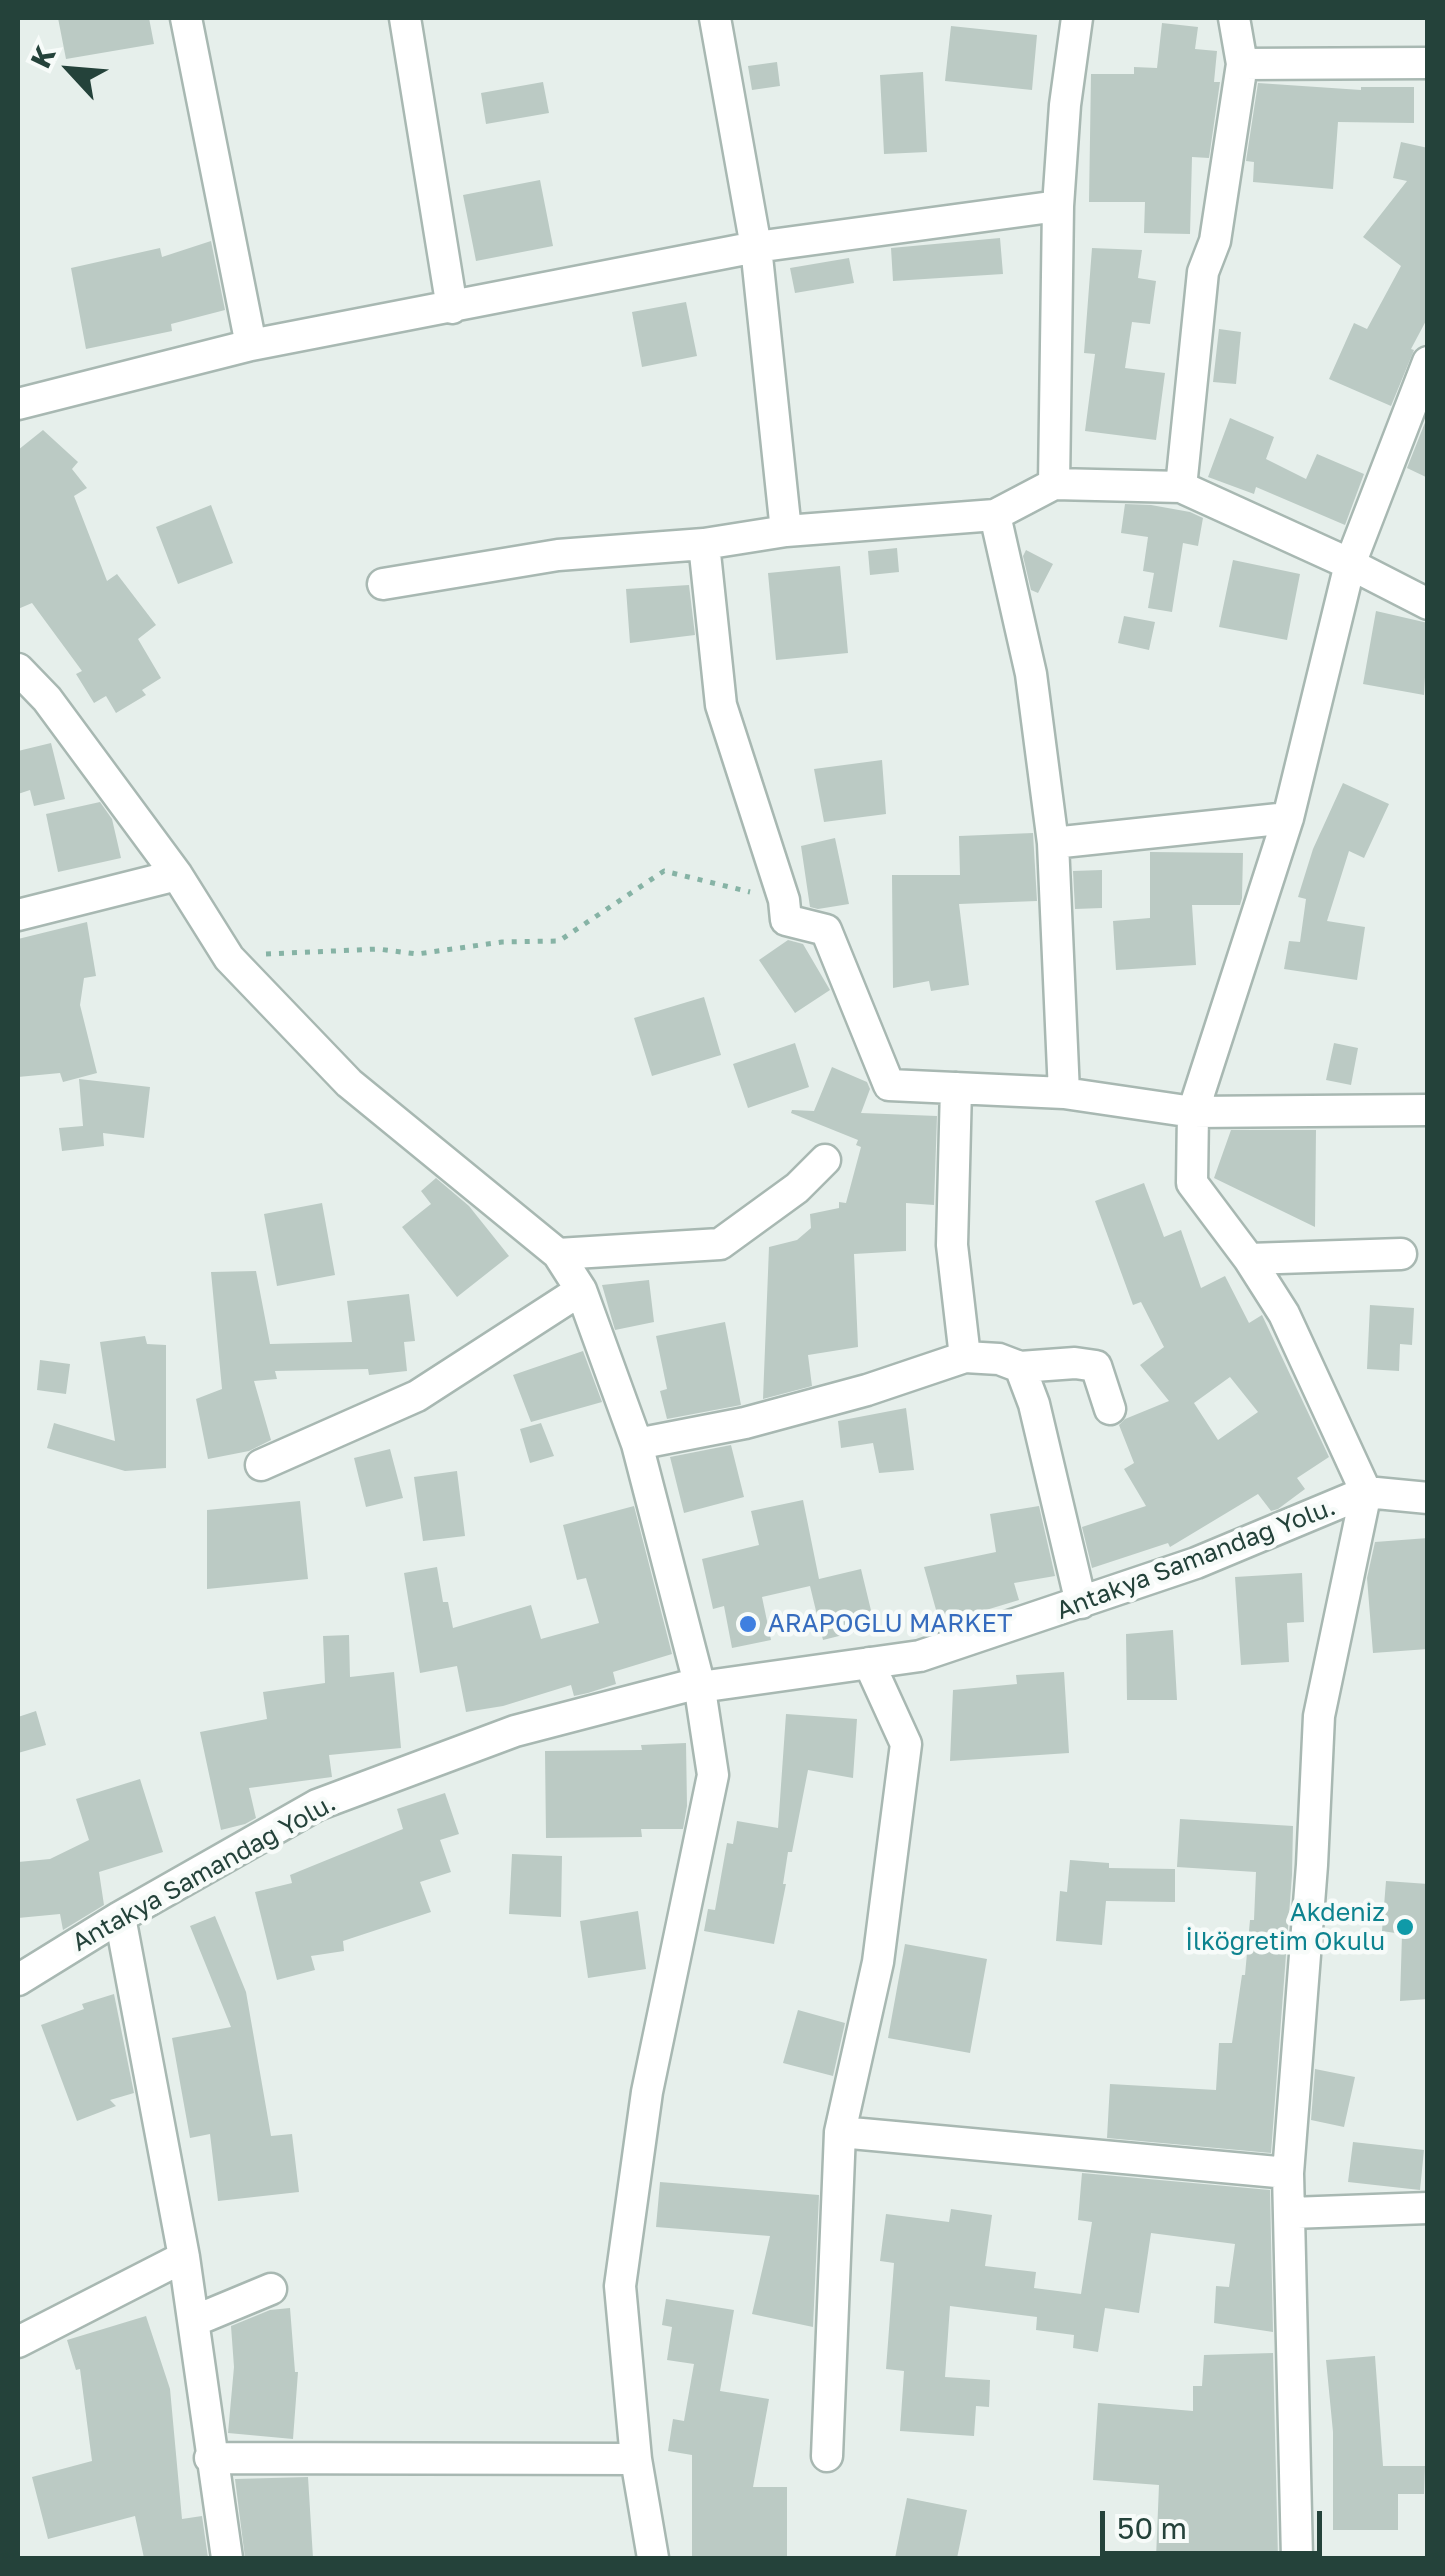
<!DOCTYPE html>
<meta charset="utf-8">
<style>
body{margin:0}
#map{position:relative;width:1445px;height:2576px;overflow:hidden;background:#e6efeb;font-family:"Golos Text",sans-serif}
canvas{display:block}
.frame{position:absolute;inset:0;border:20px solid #24423a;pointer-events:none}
.north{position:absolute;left:20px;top:20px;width:100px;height:100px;-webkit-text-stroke:8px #f7fbf9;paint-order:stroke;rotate:296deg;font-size:28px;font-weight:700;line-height:40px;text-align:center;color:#24423a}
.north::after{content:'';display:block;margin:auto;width:35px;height:45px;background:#24423a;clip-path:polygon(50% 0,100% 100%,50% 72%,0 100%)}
.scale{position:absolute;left:1100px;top:2511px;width:222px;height:45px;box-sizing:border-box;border:5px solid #24423a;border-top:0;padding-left:12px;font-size:30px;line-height:35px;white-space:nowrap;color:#24423a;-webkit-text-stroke:8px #f7fbf9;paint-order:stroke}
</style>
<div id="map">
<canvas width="1445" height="2576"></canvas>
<div class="frame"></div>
<div class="north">K</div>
<div class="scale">50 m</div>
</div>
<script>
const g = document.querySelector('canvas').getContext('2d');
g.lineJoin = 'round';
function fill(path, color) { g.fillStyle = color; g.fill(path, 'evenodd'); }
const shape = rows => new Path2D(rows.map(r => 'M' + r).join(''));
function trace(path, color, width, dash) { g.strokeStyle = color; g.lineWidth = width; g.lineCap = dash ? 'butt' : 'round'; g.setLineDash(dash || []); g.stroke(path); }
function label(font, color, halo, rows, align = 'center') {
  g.font = font + ' "Golos Text",sans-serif'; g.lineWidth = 9; g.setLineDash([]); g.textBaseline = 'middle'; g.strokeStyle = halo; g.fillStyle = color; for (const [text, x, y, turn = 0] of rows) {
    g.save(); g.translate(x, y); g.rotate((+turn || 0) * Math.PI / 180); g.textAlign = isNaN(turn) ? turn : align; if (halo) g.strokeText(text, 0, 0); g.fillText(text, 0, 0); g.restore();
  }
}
const building = shape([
 [58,18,149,18,154,44,66,59],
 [1162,23,1198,27,1195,49,1217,51,1214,82,1220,82,1209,158,1192,157,1190,234,1144,233,1145,202,1089,202,1091,74,1134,74,1134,67,1157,68],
 [951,26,1037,35,1032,90,945,81],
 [777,62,780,86,752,90,748,66],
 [923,72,927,152,884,154,880,75],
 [543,82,549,113,486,124,481,93],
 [1258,83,1361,90,1361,87,1414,87,1414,123,1338,122,1333,189,1253,182,1254,162,1246,161],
 [1401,142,1428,148,1428,317,1411,349,1414,350,1391,406,1329,379,1354,323,1367,329,1401,266,1363,237,1407,181,1393,178],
 [540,180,553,246,476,261,463,195],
 [1000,238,1003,274,893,281,891,248],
 [211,241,225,310,171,324,172,331,86,349,71,268,160,248,162,257],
 [1092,248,1142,250,1138,278,1156,281,1150,324,1132,322,1125,368,1165,373,1156,440,1085,431,1095,354,1084,353],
 [849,258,854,283,795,293,790,268],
 [686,302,697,356,642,367,632,312],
 [1219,329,1241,332,1236,384,1213,382],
 [1428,415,1428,478,1407,468],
 [1230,418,1274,437,1266,459,1306,479,1317,454,1364,474,1345,525,1256,487,1254,494,1208,477],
 [43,430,78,462,72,469,87,488,74,496,107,581,117,574,156,625,138,639,161,678,142,690,146,695,116,713,106,696,94,703,76,674,82,671,32,603,18,609,18,450],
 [1125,504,1151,505,1190,512,1203,518,1198,546,1183,543,1172,612,1148,608,1154,573,1143,571,1148,537,1121,533],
 [211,505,233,563,178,584,156,527],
 [897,548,899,572,870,575,868,551],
 [1026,550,1053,564,1038,593,1031,590,1023,556],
 [1233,560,1300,574,1287,640,1219,627],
 [840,566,848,653,776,660,768,573],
 [689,585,695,635,630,643,626,589],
 [1376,611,1428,623,1424,695,1363,684],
 [1124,616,1155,622,1149,650,1118,643],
 [51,743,65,799,34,806,30,790,18,794,18,751],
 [882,760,886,814,824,822,814,769],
 [1343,783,1389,804,1364,858,1349,851,1327,921,1365,927,1357,980,1284,969,1289,941,1300,942,1306,899,1298,897,1313,849],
 [100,802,112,819,121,858,58,872,46,814],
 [1033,833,1037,901,959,904,969,985,931,991,929,981,893,988,892,875,960,875,959,836],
 [835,838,849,904,818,909,810,907,801,846],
 [1150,852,1243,853,1242,898,1240,905,1192,905,1196,965,1116,970,1113,921,1150,918],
 [1102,870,1102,908,1075,909,1073,871],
 [87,922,96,976,84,978,80,1005,97,1073,63,1082,60,1073,18,1077,18,939],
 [788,940,803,944,830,990,795,1013,759,960],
 [704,997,721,1055,652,1076,634,1018],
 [795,1043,809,1087,748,1108,733,1064],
 [1334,1043,1358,1048,1351,1085,1326,1080],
 [832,1067,867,1082,870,1089,861,1113,937,1116,934,1205,906,1203,906,1251,854,1254,858,1347,808,1355,812,1386,763,1399,769,1247,797,1240,811,1228,810,1214,839,1208,839,1202,846,1203,861,1147,856,1145,858,1140,791,1113,792,1110,814,1111],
 [79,1079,150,1087,144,1138,103,1133,104,1146,62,1151,59,1128,83,1126],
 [1231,1130,1316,1130,1315,1227,1214,1178],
 [436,1178,469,1206,509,1256,457,1297,402,1227,431,1204,421,1191],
 [1144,1183,1164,1237,1181,1230,1201,1288,1225,1276,1249,1323,1262,1315,1329,1457,1297,1478,1305,1489,1278,1509,1271,1511,1258,1494,1170,1547,1168,1543,1092,1568,1082,1527,1146,1506,1124,1469,1134,1463,1119,1425,1125,1419,1169,1401,1140,1365,1164,1347,1141,1302,1133,1305,1095,1201],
 [1230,1377,1258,1412,1218,1440,1194,1403],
 [322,1203,335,1275,277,1286,264,1214],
 [256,1271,270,1344,352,1342,347,1301,409,1294,415,1341,404,1342,407,1371,369,1375,368,1369,275,1371,277,1379,254,1381,271,1440,249,1451,208,1459,196,1399,222,1389,211,1272],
 [649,1280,654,1322,615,1330,602,1285],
 [1370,1305,1414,1308,1412,1345,1400,1344,1399,1371,1367,1369],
 [725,1322,741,1405,667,1419,660,1391,667,1389,656,1336],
 [145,1336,147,1344,166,1345,166,1468,125,1471,47,1448,54,1423,115,1441,100,1342],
 [583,1351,602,1402,531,1422,513,1375],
 [40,1360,70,1364,66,1394,37,1390],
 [906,1408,914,1470,879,1473,873,1443,841,1448,838,1421],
 [541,1423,554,1456,530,1463,520,1429],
 [731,1445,744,1497,684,1513,670,1457],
 [390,1449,403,1498,366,1507,354,1458],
 [457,1471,465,1536,423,1541,414,1477],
 [803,1500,819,1579,861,1569,875,1627,823,1640,810,1586,762,1597,771,1640,732,1648,724,1606,713,1609,702,1559,759,1545,751,1511],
 [300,1501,308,1579,207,1589,207,1510],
 [634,1506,672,1654,613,1672,616,1684,588,1693,574,1696,571,1685,503,1706,466,1712,457,1666,420,1673,404,1573,437,1567,443,1602,448,1602,453,1628,531,1605,541,1639,599,1623,586,1578,577,1580,563,1525],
 [1039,1506,1055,1576,1014,1583,1019,1600,940,1624,924,1567,996,1552,990,1514],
 [1428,1538,1428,1649,1373,1653,1367,1578,1375,1542],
 [1302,1573,1304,1622,1287,1623,1289,1662,1241,1665,1235,1577],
 [1173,1630,1177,1700,1127,1700,1126,1634],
 [349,1635,350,1677,394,1672,401,1748,329,1755,332,1777,249,1788,256,1818,245,1824,221,1830,200,1732,267,1719,263,1692,325,1683,323,1636],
 [1064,1672,1069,1753,950,1761,953,1690,1017,1684,1016,1675],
 [36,1711,46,1745,18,1753,18,1717],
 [786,1714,857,1719,853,1778,808,1770,792,1852,788,1852,783,1884,786,1884,774,1944,704,1931,708,1909,715,1910,727,1843,733,1844,737,1821,778,1828],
 [686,1743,687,1806,683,1829,641,1829,642,1837,546,1838,545,1751,642,1750,641,1745],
 [140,1779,163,1852,99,1872,104,1905,63,1930,60,1914,18,1918,18,1862,50,1859,89,1840,76,1799],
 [445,1793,459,1834,440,1840,451,1872,420,1882,431,1912,343,1941,344,1951,311,1956,315,1970,277,1980,255,1892,292,1883,290,1875,403,1829,397,1809],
 [1180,1819,1293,1826,1292,1875,1271,2153,1107,2138,1110,2084,1216,2090,1219,2043,1232,2043,1242,1975,1245,1975,1250,1920,1254,1920,1256,1872,1177,1867],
 [512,1854,562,1856,561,1917,509,1914],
 [1070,1860,1109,1863,1109,1868,1175,1869,1175,1902,1106,1901,1102,1945,1056,1941,1060,1891,1067,1892],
 [1386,1881,1428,1884,1428,1999,1400,2001,1402,1934,1382,1931],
 [638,1911,646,1969,588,1978,580,1921],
 [215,1916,246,1992,271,2136,292,2134,299,2192,218,2201,210,2134,190,2138,172,2038,231,2027,190,1926],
 [905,1944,987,1959,970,2053,888,2038],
 [114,1994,134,2093,110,2100,116,2106,77,2121,41,2025,84,2009,82,2004],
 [798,2010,845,2023,833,2076,783,2063],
 [1315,2069,1355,2077,1344,2127,1311,2120],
 [1353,2142,1424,2150,1420,2190,1348,2182],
 [1082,2173,1270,2190,1273,2332,1214,2323,1216,2286,1229,2287,1235,2244,1151,2233,1139,2313,1105,2308,1098,2352,1073,2348,1074,2335,1036,2330,1037,2317,950,2306,945,2377,990,2380,989,2407,976,2406,974,2436,900,2431,904,2371,886,2369,894,2263,880,2261,886,2214,949,2222,951,2209,992,2215,985,2266,1036,2272,1034,2288,1081,2294,1092,2222,1078,2220],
 [660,2182,819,2195,813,2327,752,2314,770,2236,656,2227],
 [666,2299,734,2310,720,2391,769,2399,753,2487,787,2487,787,2558,692,2558,692,2455,668,2451,673,2419,684,2421,694,2364,667,2360,672,2327,662,2325],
 [290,2308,295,2372,298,2372,293,2439,228,2433,234,2367,231,2326,270,2310],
 [146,2316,170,2389,182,2519,202,2516,208,2558,144,2558,135,2516,48,2539,32,2477,92,2461,80,2369,76,2370,67,2340],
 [1273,2353,1278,2558,1156,2558,1159,2485,1093,2480,1098,2403,1193,2411,1193,2386,1202,2386,1204,2355],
 [1375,2356,1383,2466,1425,2466,1424,2494,1398,2494,1398,2530,1333,2530,1333,2432,1326,2360],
 [308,2477,313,2558,245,2558,235,2479],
 [907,2498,967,2510,957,2558,895,2558]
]);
const path = shape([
 [266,954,378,949,417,954,502,942,559,941,664,871,750,892]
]);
const minor = shape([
 [186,18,251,345],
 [405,18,452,308],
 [715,18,756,247,786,531],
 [1242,64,1428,63],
 [18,404,251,345,756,247,1058,206],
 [1054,484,1058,206,1065,105,1077,18],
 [1181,487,1203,272,1215,241,1242,64,1234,18],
 [995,515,1031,674,1053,843,1064,1093],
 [383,584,558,555,704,544],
 [1428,604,1350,564,1181,487,1054,484,995,515,786,531,704,544,721,705,784,900,786,920,826,930,889,1085,1064,1093,1193,1112,1428,1110],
 [18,669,47,699,177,875,229,958,349,1083,558,1254,581,1290,637,1444,699,1683,713,1775,647,2092,620,2286,636,2459,653,2558],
 [1053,843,1288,818],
 [18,915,177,875],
 [558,1254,720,1244,797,1188,825,1160],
 [1249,1259,1401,1254],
 [965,1357,999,1359,1020,1367,1075,1363,1096,1366,1110,1409],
 [1020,1367,1034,1404,1081,1603],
 [637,1444,745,1423,867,1390,965,1357,952,1245,956,1088],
 [261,1465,417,1396,581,1290],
 [869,1663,906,1744,878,1962,840,2132,1288,2173],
 [120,1917,184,2257,227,2558],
 [18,1980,120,1917,317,1805,515,1731,699,1683,707,1686,920,1656,1196,1563,1366,1492,1428,1498],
 [1291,2213,1428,2208],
 [194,2321,271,2289],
 [18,2342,184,2257],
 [827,2456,840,2132],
 [210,2458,636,2459],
 [1297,2558,1288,2173,1312,1865,1319,1716,1366,1492,1284,1314,1249,1259,1192,1183,1193,1112,1288,818,1350,564,1428,362]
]);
const markers = [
 [748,1624,10,"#3f7fe0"],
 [1405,1927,10,"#0f9aa8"]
];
const streetNames = [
 ["Antakya Samandağ Yolu.",1196,1559,-21],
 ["Antakya Samandağ Yolu.",204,1873,-29]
];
const shopNames = [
 ["ARAPOĞLU MARKET",768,1624]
];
const cultureNames = [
 ["Akdeniz",1385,1913],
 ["İlköğretim Okulu",1385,1942]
];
fill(building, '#bbcac4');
trace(minor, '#a8b8b2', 35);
trace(path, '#86b3a5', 5, [5, 8]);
trace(minor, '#fff', 30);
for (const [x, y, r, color] of markers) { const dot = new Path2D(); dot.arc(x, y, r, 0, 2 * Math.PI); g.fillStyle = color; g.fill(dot); trace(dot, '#f7fbf9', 4); }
label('25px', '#24423a', '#f7fbf9', streetNames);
label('25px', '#366cbe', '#f7fbf9', shopNames, 'left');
label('25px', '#0d838f', '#f7fbf9', cultureNames, 'right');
</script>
